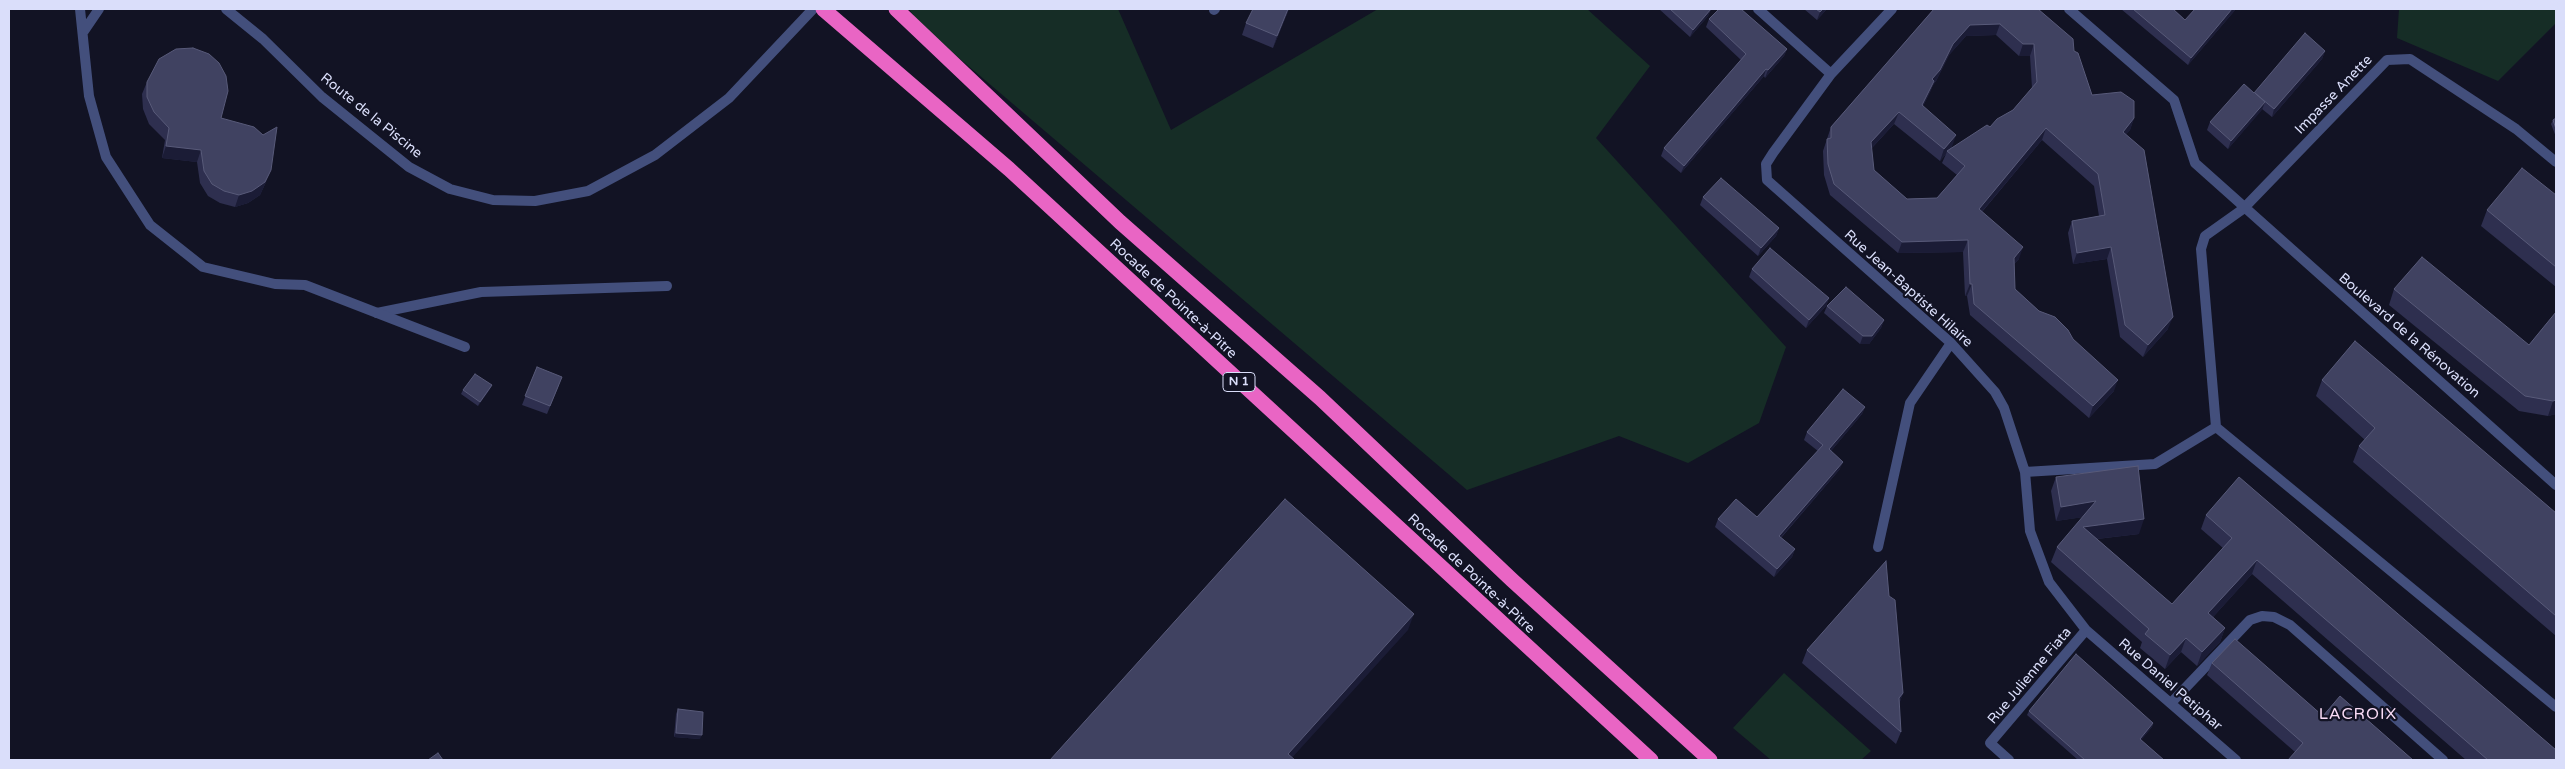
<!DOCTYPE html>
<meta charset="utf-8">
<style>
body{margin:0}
#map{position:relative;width:2565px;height:769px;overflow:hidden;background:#121324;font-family:"Varela Round",sans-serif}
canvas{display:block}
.frame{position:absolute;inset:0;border:10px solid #dadefa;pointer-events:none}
</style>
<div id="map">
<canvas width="2565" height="769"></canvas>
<div class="frame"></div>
</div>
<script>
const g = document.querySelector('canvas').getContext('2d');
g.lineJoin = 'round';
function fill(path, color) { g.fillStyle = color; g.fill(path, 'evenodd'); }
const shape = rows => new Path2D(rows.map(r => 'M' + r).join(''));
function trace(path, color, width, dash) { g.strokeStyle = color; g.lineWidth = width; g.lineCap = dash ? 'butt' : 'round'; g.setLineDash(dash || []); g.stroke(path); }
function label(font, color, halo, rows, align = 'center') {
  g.font = font + ' "Varela Round",sans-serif'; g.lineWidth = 4.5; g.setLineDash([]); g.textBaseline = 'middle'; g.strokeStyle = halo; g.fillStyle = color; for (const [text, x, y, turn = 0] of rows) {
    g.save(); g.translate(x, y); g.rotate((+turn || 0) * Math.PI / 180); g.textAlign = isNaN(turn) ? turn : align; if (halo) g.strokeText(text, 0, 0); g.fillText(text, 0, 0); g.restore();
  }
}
const green = shape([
 [909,9,1118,9,1171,130,1378,9,1587,9,1650,66,1596,138,1786,347,1759,423,1688,463,1619,436,1467,490,919,24],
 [2399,9,2556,9,2556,23,2498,81,2397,38],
 [1784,673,1871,751,1861,760,1771,760,1733,728]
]);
const lane = shape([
 [1758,9,1831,74],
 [1892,9,1831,74,1773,153,1766,164,1767,180,1951,343,1995,392,2004,408,2025,472,2030,531,2049,582,2086,630,2236,760],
 [2069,9,2174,100,2195,163,2556,485],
 [1214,10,1215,9],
 [2556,162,2516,129,2410,59,2387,60,2243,209,2205,236,2201,249,2216,427,2556,707],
 [377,313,481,292,667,286],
 [2025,472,2155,464,2216,427],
 [1878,547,1910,403,1951,343],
 [2171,703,2250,620,2262,616,2274,617,2290,625,2443,760],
 [2009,760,1990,743,2086,630]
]);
const street = shape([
 [80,9,89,96,106,157,150,225,203,267,275,284,305,285,465,347],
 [226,9,263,39,322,97,409,167,450,189,493,200,535,201,588,191,655,155,729,98,813,9],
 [84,31,99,9]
]);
const highway = shape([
 [823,9,1009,169,1651,760],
 [896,9,1120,222,1320,398,1512,580,1710,760]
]);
const wall = shape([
 [1289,9,1273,48,1242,35,1246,23],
 [1659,9,1711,9,1708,16,1690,37],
 [1804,9,1827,9,1817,20],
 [1934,9,2038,9,2074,51,2092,95,2134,118,2130,130,2126,134,2168,329,2143,357,2120,337,2107,259,2073,264,2068,233,2072,221,2099,216,2094,186,2042,140,1982,212,2019,259,2014,264,2015,289,2039,311,2073,339,2114,391,2089,418,1970,315,1967,296,1965,296,1963,252,1898,253,1830,195,1824,175,1823,151,1831,127],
 [1996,35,2019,56,2030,56,2032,88,2013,110,1990,127,1950,150,1952,147,1923,106,1930,92,1933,85,1936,81,1949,55,1966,36],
 [1894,124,1940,161,1946,154,1942,163,1957,175,1937,198,1907,199,1874,170,1871,149],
 [2121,9,2173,9,2185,20,2236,9,2188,65],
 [1709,19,1787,49,1784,56,1765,78,1764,76,1681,173,1661,156,1664,148,1741,60,1706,27],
 [2325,51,2322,59,2272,117,2262,109,2228,149,2207,130,2210,122,2254,93],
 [147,82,221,118,266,182,260,195,248,203,235,207,220,203,208,196,200,183,197,162,162,158,165,140,149,124,143,109,142,94],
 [2556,118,2556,137,2551,124,2553,120],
 [2556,195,2556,287,2481,226,2487,210],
 [1703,197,1779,228,1776,236,1758,256,1700,205],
 [1752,269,1829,298,1826,306,1806,328,1749,277],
 [2394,289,2529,345,2556,312,2556,414,2548,416,2519,411,2389,305],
 [1827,306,1884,320,1881,328,1869,344,1860,344,1824,313],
 [537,367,559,385,547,414,522,405],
 [2322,380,2556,513,2556,636,2353,462,2359,446,2365,440,2316,396],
 [492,385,490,389,478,406,461,394,463,390],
 [1865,407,1862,414,1831,451,1840,469,1781,538,1795,549,1792,557,1774,577,1715,527,1718,519,1757,517,1818,451,1804,440,1807,432],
 [2056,477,2139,534,2097,539,2172,604,2223,548,2201,529,2206,515,2556,760,2466,760,2252,574,2213,617,2225,628,2220,642,2197,666,2181,652,2165,669,2140,648,2142,642,2051,562,2057,547,2083,517,2056,521,2051,491],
 [1889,596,1903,693,1899,704,1901,732,1896,744,1802,663,1807,650],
 [2212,663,2323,716,2413,760,2295,752,2207,675],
 [678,709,700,739,674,737,676,714],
 [2029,711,2153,723,2152,727,2141,740,2164,760,2078,760,2027,715]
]);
const shadedWall = shape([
 [1288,9,1289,9,1273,48,1277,36],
 [1711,9,1708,16,1690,37,1693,30],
 [1823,9,1827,9,1817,20,1820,12],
 [2232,9,2236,9,2188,65,2191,58],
 [2000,24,1996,35,1966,36,1949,55,1936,81,1933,85,1930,92,1918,117,1932,79,1953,44,1970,25],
 [2023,44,2034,44,2030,56,2019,56],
 [1787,49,1784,56,1765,78,1768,70],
 [2325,51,2322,59,2272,117,2274,109],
 [1766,69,1764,76,1681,173,1684,166],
 [2265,102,2262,110,2228,149,2231,141],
 [1899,112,1894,124,1866,154,1871,142],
 [2134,118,2130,130,2119,143,2123,132],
 [2046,128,2042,140,1974,221,1979,209],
 [1956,135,1952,147,1947,152,1947,151,1946,154,1940,161,1944,149],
 [166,146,201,150,197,162,162,158],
 [271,170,266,182,260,195,248,203,235,207,239,195],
 [1779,228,1776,236,1758,256,1761,248],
 [1968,240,1963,252,1898,253,1902,242],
 [2023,247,2019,259,2009,269,2014,258],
 [2111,247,2107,259,2073,264,2077,253],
 [1970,284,1972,284,1967,296,1965,296],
 [1829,298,1826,306,1806,328,1809,320],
 [2173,317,2168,329,2143,357,2148,345],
 [1884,320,1881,328,1869,344,1860,344,1863,336],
 [2118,380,2114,391,2089,418,2093,406],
 [492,385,490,389,478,406,480,402],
 [2556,400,2556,414,2548,416,2553,401],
 [1865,407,1862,414,1826,457,1829,449],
 [1843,462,1840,469,1776,543,1779,536],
 [2096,501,2091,516,2056,521,2061,507],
 [2144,519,2139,534,2078,541,2083,527],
 [1795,549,1792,557,1774,577,1777,569],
 [2257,560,2252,574,2203,628,2208,613],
 [1414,614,1408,630,1290,760,1288,754],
 [2225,628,2220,642,2197,666,2202,652],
 [2186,638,2181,652,2165,669,2170,655],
 [1903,693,1899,705,1899,698],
 [2153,723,2152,727,2138,744,2140,739],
 [676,733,702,735,700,739,674,737]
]);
const building = shape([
 [1253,9,1288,9,1277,36,1246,23,1253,9],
 [1670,9,1711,9,1693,30,1670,9],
 [1719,9,1741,9,1787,49,1768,70,1766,69,1684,166,1664,148,1746,54,1709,19,1719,9],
 [1816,9,1823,9,1820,12,1816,9],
 [1934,9,2038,9,2073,39,2074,51,2078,53,2092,95,2121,92,2134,101,2134,118,2123,132,2144,150,2173,317,2148,345,2125,325,2111,247,2077,253,2072,221,2105,215,2098,174,2046,128,1979,209,2023,247,2014,258,2015,289,2039,311,2055,317,2068,330,2073,339,2118,380,2093,406,1974,304,1972,284,1970,284,1968,240,1902,242,1834,184,1828,164,1827,139,1831,138,1831,127,1934,9],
 [2000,24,2023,44,2034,44,2037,82,2013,110,1997,119,1990,127,1987,125,1947,151,1965,166,1937,198,1907,199,1874,170,1871,142,1899,112,1944,149,1956,135,1922,105,1934,81,1932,79,1940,70,1953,44,1970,25,2000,24],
 [2133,9,2173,9,2185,20,2195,9,2232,9,2191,58,2133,9],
 [2305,33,2325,51,2274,109,2255,93,2265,102,2231,141,2210,122,2244,84,2254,93,2305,33],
 [193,48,209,54,219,63,226,76,228,91,221,118,254,127,263,135,277,127,271,170,265,182,252,191,239,195,224,191,212,184,204,171,201,150,166,146,169,128,154,112,147,97,147,82,159,59,176,49,193,48],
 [2556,118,2556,129,2553,120,2556,118],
 [2522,168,2556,195,2556,267,2487,210,2522,168],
 [1721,178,1779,228,1761,248,1703,197,1721,178],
 [1770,248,1829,298,1809,320,1752,269,1770,248],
 [2422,257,2529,345,2556,312,2556,400,2553,401,2525,396,2394,289,2422,257],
 [1846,287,1884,320,1872,336,1863,336,1827,306,1846,287],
 [2355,341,2556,513,2556,616,2359,446,2375,428,2322,380,2355,341],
 [537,367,562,377,550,406,525,396,537,367],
 [475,374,492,385,480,402,463,390,475,374],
 [1843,389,1865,407,1829,449,1843,462,1779,536,1795,549,1777,569,1718,519,1736,499,1757,517,1823,445,1807,432,1843,389],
 [2138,466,2144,519,2083,527,2172,604,2232,538,2206,515,2239,477,2556,750,2556,760,2488,760,2257,560,2208,613,2225,628,2202,652,2186,638,2170,655,2145,634,2149,629,2057,547,2096,501,2061,507,2056,477,2138,466],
 [1285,499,1414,614,1288,754,1295,760,1050,760,1285,499],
 [1886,561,1889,596,1895,600,1903,693,1899,698,1901,732,1807,650,1886,561],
 [2235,639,2323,716,2340,696,2413,760,2288,760,2303,743,2212,663,2235,639],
 [2076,654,2153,723,2140,739,2164,760,2085,760,2029,711,2076,654],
 [678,709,703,712,702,735,676,733,678,709],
 [438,753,443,760,428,760,438,753]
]);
const shields = [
 [1239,382,32]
];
const shieldNames = [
 ["N 1",1239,382]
];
const streetNames = [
 ["Impasse Anette",2334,95,-46],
 ["Route de la Piscine",371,116,39],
 ["Rue Jean-Baptiste Hilaire",1908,289,42],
 ["Rocade de Pointe-à-Pitre",1173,299,43],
 ["Boulevard de la Rénovation",2409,336,41],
 ["Rocade de Pointe-à-Pitre",1471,574,43],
 ["Rue Julienne Fiata",2030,676,-50],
 ["Rue Daniel Petiphar",2170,685,41]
];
const quarterNames = [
 ["LACROIX",2358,715]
];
fill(green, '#162d26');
trace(lane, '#434f7c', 10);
trace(street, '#434f7c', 10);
trace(highway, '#e965c4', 15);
fill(wall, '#2e2f4f');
fill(shadedWall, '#1b1c36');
fill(building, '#404261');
trace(building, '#585a79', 1);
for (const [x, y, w] of shields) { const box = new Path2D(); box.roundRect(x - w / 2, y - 9.5, w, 19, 4); g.fillStyle = '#121324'; g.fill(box); trace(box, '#dadefa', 1); }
label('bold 12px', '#dadefa', null, shieldNames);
label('14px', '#dadefa', '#121324', streetNames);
g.letterSpacing = '1px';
label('16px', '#fadcf6', '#121324', quarterNames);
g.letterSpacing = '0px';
</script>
